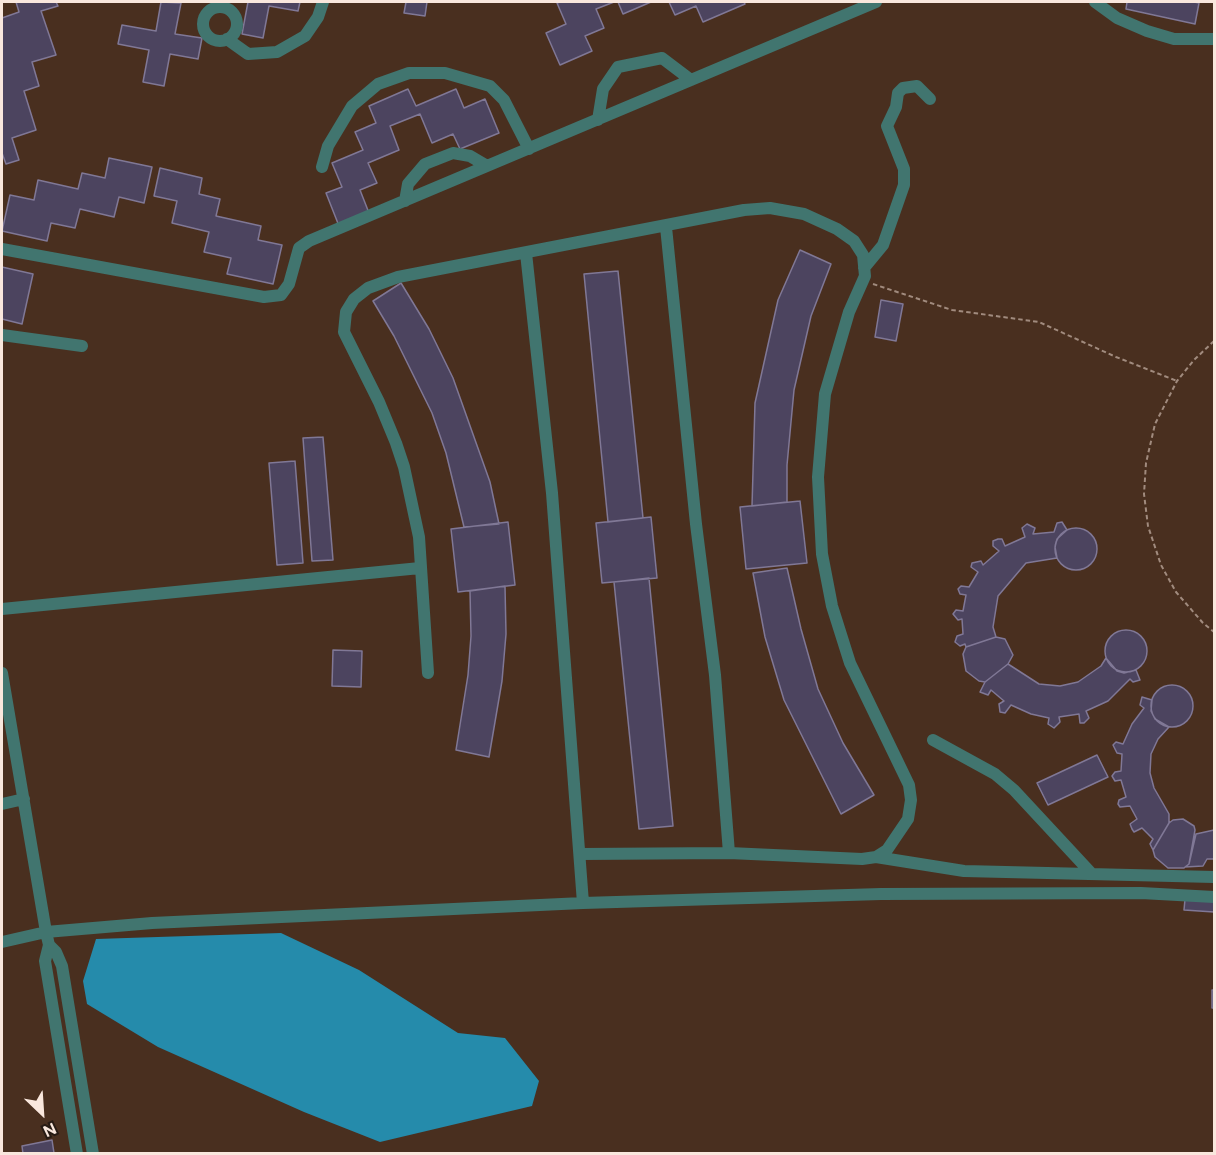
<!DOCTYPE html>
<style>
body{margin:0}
#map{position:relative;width:1216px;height:1155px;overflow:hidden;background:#492f1f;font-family:Figtree,sans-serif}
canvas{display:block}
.frame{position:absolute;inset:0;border:3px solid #f9e7dd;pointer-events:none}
.north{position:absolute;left:12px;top:1083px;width:60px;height:60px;-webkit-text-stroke:4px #271b14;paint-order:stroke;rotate:155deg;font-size:16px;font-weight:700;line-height:24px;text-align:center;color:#f9e7dd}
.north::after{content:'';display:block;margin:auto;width:21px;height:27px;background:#f9e7dd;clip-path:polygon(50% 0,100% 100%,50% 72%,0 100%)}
</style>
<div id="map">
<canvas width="1216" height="1155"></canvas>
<div class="frame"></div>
<div class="north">N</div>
</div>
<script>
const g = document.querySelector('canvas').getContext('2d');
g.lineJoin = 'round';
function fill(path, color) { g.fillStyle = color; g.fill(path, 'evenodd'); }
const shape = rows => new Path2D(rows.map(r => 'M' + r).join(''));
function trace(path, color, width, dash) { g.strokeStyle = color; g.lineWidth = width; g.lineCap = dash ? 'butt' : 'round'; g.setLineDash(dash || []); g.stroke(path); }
const water = shape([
 [281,933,359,970,458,1033,505,1038,539,1081,532,1106,380,1142,304,1112,158,1047,87,1004,83,981,96,939]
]);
const building = shape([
 [16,2,56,2,58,6,41,11,56,55,32,62,39,86,24,91,36,130,12,138,19,160,6,164,2,153,2,18,19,12,16,2],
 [161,2,181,3,175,34,202,38,198,59,170,54,164,86,143,82,149,50,118,44,122,25,156,31,161,2],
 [245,2,300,2,298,11,269,6,263,38,242,34,248,2,245,2],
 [406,2,427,2,425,16,404,13,406,2],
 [560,2,614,2,596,9,604,28,585,36,592,51,560,65,546,33,566,24,557,3,560,2],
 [618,2,651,2,623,14,618,2],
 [669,2,744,2,745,4,703,22,696,6,675,15,669,2],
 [1127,2,1194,2,1199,3,1195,24,1126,9,1127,2],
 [408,89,416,106,456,89,464,108,485,99,499,133,460,149,453,134,432,143,420,114,390,126,399,150,368,163,377,183,360,190,369,213,339,226,326,193,342,187,332,163,363,150,355,132,376,123,369,106,408,89],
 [109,158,152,167,144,203,119,197,114,217,80,209,75,228,51,223,47,241,2,231,10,195,34,200,38,180,78,189,82,173,105,178,109,158],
 [160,168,202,178,199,194,220,199,216,216,261,226,258,240,282,245,273,284,227,274,231,258,204,252,209,232,172,223,177,201,154,196,160,168],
 [800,250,831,264,811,316,794,390,787,465,787,502,752,506,755,403,778,300,800,250],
 [2,267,33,274,22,324,2,319,2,267],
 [618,271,643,518,608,522,584,274,618,271],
 [401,283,429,329,453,378,490,482,499,524,464,527,446,453,432,413,394,336,373,301,401,283],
 [881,300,903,304,896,341,875,337,881,300],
 [323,437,333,560,312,561,303,438,323,437],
 [295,461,303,563,277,565,269,463,295,461],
 [800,501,807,563,746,569,740,507,800,501],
 [651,517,657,578,602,583,596,523,651,517],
 [508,522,515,585,458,592,451,529,508,522],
 [1062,522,1067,530,1057,539,1055,547,1057,558,1026,563,998,596,993,627,996,637,966,647,965,644,960,646,955,642,957,636,963,634,962,619,958,620,953,614,956,610,963,611,966,595,960,594,958,589,961,586,969,587,978,572,971,567,972,563,981,561,983,565,999,551,993,546,993,541,998,539,1002,539,1005,546,1025,537,1022,528,1027,524,1035,528,1033,534,1054,532,1057,523,1062,522],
 '1055 549a21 21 0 1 1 42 0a21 21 0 1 1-42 0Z',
 [787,568,801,629,818,689,843,743,874,795,841,814,784,700,765,637,753,573,787,568],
 [649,578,673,826,639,829,614,582,649,578],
 [505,586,506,634,502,681,489,757,456,750,468,675,471,636,470,591,505,586],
 '1105 651a21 21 0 1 1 42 0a21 21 0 1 1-42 0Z',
 [996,637,1005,639,1013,655,1008,664,985,682,979,681,966,671,963,654,966,647,996,637],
 [333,650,362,651,361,687,332,686,333,650],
 [1106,658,1117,671,1124,673,1136,670,1140,680,1133,682,1130,679,1108,701,1086,711,1089,718,1084,723,1080,723,1079,714,1059,717,1060,722,1054,728,1048,724,1049,718,1031,714,1011,705,1005,713,1000,712,999,704,1004,701,991,690,988,695,980,692,985,682,1008,664,1039,684,1060,686,1078,682,1101,666,1106,658],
 '1151 706a21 21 0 1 1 42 0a21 21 0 1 1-42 0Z',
 [1142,697,1152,700,1151,711,1155,719,1169,727,1158,739,1151,754,1150,773,1154,788,1169,814,1169,823,1153,850,1150,844,1153,839,1142,828,1134,832,1132,829,1130,824,1137,819,1130,806,1120,807,1118,804,1119,800,1126,797,1121,780,1115,781,1112,776,1115,772,1121,771,1122,754,1117,753,1113,745,1116,742,1123,744,1132,724,1144,708,1140,705,1142,697],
 [1097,755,1108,777,1048,805,1037,783,1097,755],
 [1183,819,1194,826,1195,830,1189,864,1184,868,1168,868,1155,857,1153,850,1169,823,1173,820,1183,819],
 [1214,830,1214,859,1207,859,1203,866,1185,867,1189,864,1196,834,1214,830],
 [1185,899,1214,900,1214,912,1184,910,1185,899],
 [1212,990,1214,990,1214,1008,1212,1008,1212,990],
 [52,1140,54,1153,23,1154,22,1146,52,1140]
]);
const path = shape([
 [873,284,952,310,1039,322,1116,357,1177,381],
 [1214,341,1194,360,1177,381,1155,424,1146,463,1144,494,1148,526,1161,565,1176,592,1203,623,1214,632]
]);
const minor = shape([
 [1095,2,1117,18,1147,31,1174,39,1214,39],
 '203 24a17 17 0 1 1 34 0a17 17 0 1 1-34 0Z',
 [227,39,248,54,277,52,305,36,318,17,323,2],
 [598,120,603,89,618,67,662,58,691,80],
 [322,167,328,146,352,106,378,84,409,73,445,73,490,86,504,100,529,149],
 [405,201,408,184,425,164,453,153,470,156,487,166],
 [666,227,696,524,715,675,729,853],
 [2,249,264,297,281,295,289,284,299,248,309,241,876,2],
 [526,253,552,493,583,903],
 [864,268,883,245,904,185,904,169,887,126,896,107,898,93,903,88,917,86,930,99],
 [2,335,82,346],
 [2,609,420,568],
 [2,673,46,932,49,945,56,952,62,966,93,1154],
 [428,673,419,537,404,467,396,443,379,402,344,332,346,312,354,299,368,288,398,277,744,210,770,208,804,214,837,229,854,241,863,255,865,276,849,312,825,394,818,477,822,554,832,606,850,663,909,785,911,800,908,819,887,850,876,857,862,859,729,853,581,854],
 [933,740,995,774,1014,790,1092,874],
 [2,804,24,799],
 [876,857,964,871,1214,877],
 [2,942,46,932,152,923,583,903,881,894,1141,893,1214,897],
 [49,945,45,961,77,1154]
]);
fill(water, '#258bab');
fill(building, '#4c445f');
trace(building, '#807896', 1.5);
trace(path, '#a18b7e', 2, [4.5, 3]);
trace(minor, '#41756f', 12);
</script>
